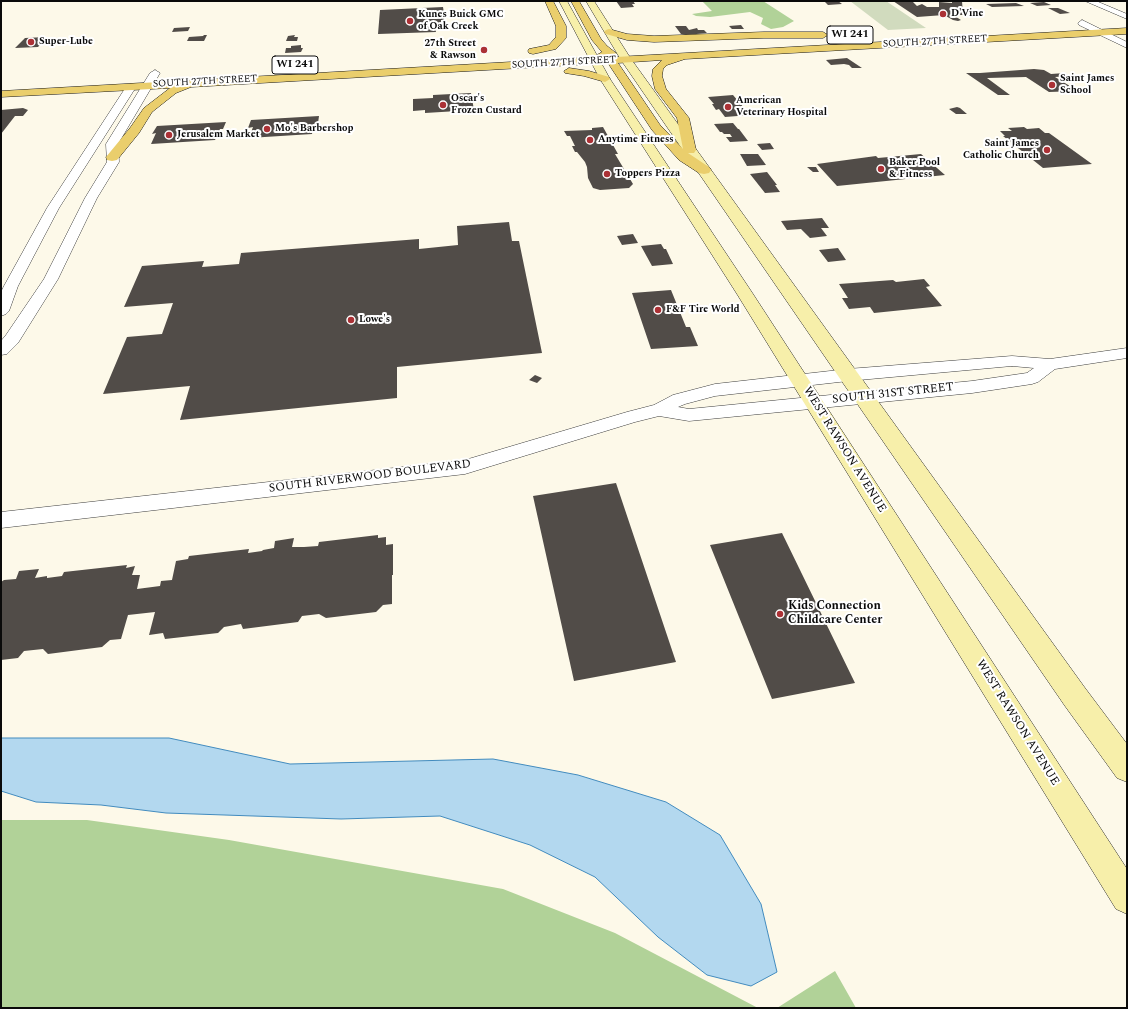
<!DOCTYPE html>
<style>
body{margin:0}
#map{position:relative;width:1128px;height:1009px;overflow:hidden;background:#fdf9e9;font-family:Spectral,serif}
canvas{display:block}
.frame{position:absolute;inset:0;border:2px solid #0a0a0a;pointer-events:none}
</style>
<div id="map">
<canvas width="1128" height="1009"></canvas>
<div class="frame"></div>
</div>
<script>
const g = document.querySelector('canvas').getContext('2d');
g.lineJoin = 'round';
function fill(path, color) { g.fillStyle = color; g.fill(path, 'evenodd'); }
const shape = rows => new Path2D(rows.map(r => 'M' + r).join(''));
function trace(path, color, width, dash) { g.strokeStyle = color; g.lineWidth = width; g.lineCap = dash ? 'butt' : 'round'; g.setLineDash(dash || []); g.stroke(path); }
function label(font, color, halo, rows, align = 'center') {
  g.font = font + ' Spectral,serif'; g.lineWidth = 4; g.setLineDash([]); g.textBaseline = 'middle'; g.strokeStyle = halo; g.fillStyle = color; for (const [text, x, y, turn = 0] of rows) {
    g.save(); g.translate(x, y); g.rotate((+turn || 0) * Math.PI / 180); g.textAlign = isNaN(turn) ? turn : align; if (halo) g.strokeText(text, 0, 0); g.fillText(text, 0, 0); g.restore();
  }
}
const forest = shape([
 [702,1,763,1,794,21,783,27,771,29,761,24,763,18,750,12,710,17,696,16,692,14,712,11],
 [1,820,87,820,229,840,503,889,615,933,758,1008,1,1008],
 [835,971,856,1008,777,1008]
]);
const cemetery = shape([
 [850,1,886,1,926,28,888,30]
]);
const water = shape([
 [1,738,169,738,290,764,493,759,578,775,666,802,720,835,761,904,777,972,751,986,707,975,658,937,595,877,530,845,440,816,341,819,166,813,101,805,36,802,1,791,1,738]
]);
const building = shape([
 [616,1,633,1,635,4,632,4,634,7,621,8],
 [824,1,838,1,842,4,828,5],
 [893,1,912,1,917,6,922,4,927,7,939,7,939,2,952,3,952,1,962,1,963,15,953,15,961,20,958,21,953,20,944,15,917,17],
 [1044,2,1051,5,1037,6,1030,3],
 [1016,3,1024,6,992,7,986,4],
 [443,7,445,20,441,20,441,23,448,23,449,27,435,28,436,32,378,34,380,10],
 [1048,8,1058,8,1070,13,1060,14],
 [741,25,744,29,732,29,729,26],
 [675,26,686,26,689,30,697,28,698,30,704,30,707,33,686,35,681,34],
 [190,27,188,31,172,32,174,28],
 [204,35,207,35,204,41,187,41,189,37,203,36],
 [295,35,294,37,298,37,297,41,286,41,288,36],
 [47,37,38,47,15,48,25,38],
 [301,45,301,48,303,48,301,52,285,53,286,48,291,48,291,46],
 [847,58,862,68,852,68,849,65,844,64,831,65,826,60],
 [1034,69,1044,70,1051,74,1065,73,1069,76,1055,77,1078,91,1049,92,1026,77,987,78,1010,95,998,95,966,73,980,73],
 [471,93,474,110,425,113,425,110,413,111,413,99,433,98,433,95],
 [733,95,750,115,725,117,719,109,716,110,712,104,714,104,708,97],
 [957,107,960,108,967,114,956,114,949,109],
 [23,108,28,110,23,116,15,116,1,134,1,110],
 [319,116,318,123,314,124,312,134,249,138,253,127,248,128,251,120],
 [226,122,223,129,220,129,215,140,151,144,156,133,152,134,157,126],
 [733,123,738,129,739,129,748,141,730,142,726,137,732,137,730,134,724,134,722,132,720,132,714,124],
 [603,127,618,154,615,154,633,184,629,188,600,190,593,188,588,178,587,167,585,162,577,152,575,152,572,146,575,146,570,136,567,136,564,131,592,130,592,128],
 [1024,127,1027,129,1039,128,1045,133,1049,133,1092,164,1043,168,1003,136,1005,136,1000,131,1012,131,1008,128],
 [770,143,774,149,762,150,757,144],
 [740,154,758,154,766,165,747,166],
 [921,154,945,175,837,186,817,164,876,156,878,158],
 [807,167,816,167,819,172,813,172],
 [767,172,777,185,775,185,780,192,765,193,750,174],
 [822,218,829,228,821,228,827,236,810,238,801,229,787,230,781,221],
 [509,222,512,241,519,241,542,353,397,367,397,398,180,420,190,386,103,394,127,337,162,334,173,303,124,307,142,266,204,261,202,267,239,264,241,253,419,239,419,249,458,245,457,226],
 [633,234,638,243,622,245,617,236],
 [661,244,664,249,666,249,673,264,652,266,641,246],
 [838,248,846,260,828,262,819,250],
 [924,279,930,286,926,287,942,306,874,313,870,307,849,309,842,298,848,298,839,284,893,280,896,282],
 [671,290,686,327,690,327,698,346,651,349,632,293],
 [535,375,542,378,537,383,529,380],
 [616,483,676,662,574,681,533,496],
 [782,533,855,683,772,699,710,545],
 [378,535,378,538,386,537,386,545,393,544,393,575,392,575,392,604,383,605,376,612,326,618,319,614,302,616,298,622,243,629,241,624,224,627,218,633,165,639,163,633,149,635,155,612,128,615,121,639,110,640,102,647,48,654,43,649,24,651,18,658,1,660,1,582,4,580,16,579,19,571,39,569,35,578,47,576,47,578,62,576,64,572,127,565,126,568,135,566,132,575,140,575,137,589,160,586,161,581,172,580,176,561,188,559,189,556,249,549,248,553,262,551,263,550,274,548,275,541,294,538,292,547,304,547,318,546,319,542]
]);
const minor = shape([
 [1085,1,1096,1,1127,14,1127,19,1085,1],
 [1082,20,1127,42,1127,48,1079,25,1078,23,1082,20],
 [155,70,160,73,118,144,119,162,97,198,58,279,18,343,7,354,1,355,1,341,6,335,44,279,85,198,107,162,106,144,150,73,155,70],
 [131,84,136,87,59,208,18,286,9,311,6,314,1,316,1,292,4,286,47,208,126,87,131,84],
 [1127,348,1127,358,1055,369,1038,382,1032,384,972,393,689,421,659,416,635,422,465,474,1,528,1,512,465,460,627,412,654,405,673,395,715,384,848,369,1012,356,1050,359,1127,348],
 [1012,366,1034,368,1027,373,972,381,689,409,678,407,685,404,715,396,848,381,1012,366]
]);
const secondary = shape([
 [559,1,567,1,610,79,753,294,1127,869,1127,914,1116,909,737,294,600,79,559,1],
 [586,1,594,1,631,59,1085,688,1127,744,1127,782,1117,778,1065,706,621,60,586,1]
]);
const primary = shape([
 [545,1,553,1,566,26,566,38,556,49,533,54,529,53,528,51,529,49,549,45,556,37,556,26,545,1],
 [571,1,579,1,601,39,607,46,616,53,617,55,616,57,1127,28,1127,34,685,59,667,65,663,69,662,76,666,89,689,118,696,150,694,153,688,153,709,167,711,170,709,173,704,174,699,173,679,160,652,130,608,63,191,87,176,93,152,112,139,133,117,160,112,161,107,160,106,157,130,128,144,108,170,88,1,97,1,91,599,57,597,55,602,52,592,40,571,1],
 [662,60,653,69,652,76,655,89,677,118,683,149,660,125,618,63,662,60],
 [609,29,627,34,654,36,764,32,823,32,828,35,823,38,764,38,654,42,627,40,606,34,604,32,606,30,609,29],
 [569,68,589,71,609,77,610,79,605,82,584,76,565,73,564,71,569,68]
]);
const markers = [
 [943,14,4,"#ab3135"],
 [410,21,4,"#ab3135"],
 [31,42,4,"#ab3135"],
 [484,50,4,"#ab3135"],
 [1052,85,4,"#ab3135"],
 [443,105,4,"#ab3135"],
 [728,107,4,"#ab3135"],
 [267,129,4,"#ab3135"],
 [169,135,4,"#ab3135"],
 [590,140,4,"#ab3135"],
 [1047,150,4,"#ab3135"],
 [881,169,4,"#ab3135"],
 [607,174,4,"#ab3135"],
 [658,310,4,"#ab3135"],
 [351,320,4,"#ab3135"],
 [780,614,4,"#ab3135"]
];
const farPoinames = [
 ["D'Vine",951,14],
 ["Kunes Buick GMC",418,15],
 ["of Oak Creek",418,27],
 ["Super-Lube",39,42],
 ["27th Street",476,44,"right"],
 ["& Rawson",476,56,"right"],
 ["Saint James",1060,79],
 ["School",1060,91],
 ["Oscar's",451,99],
 ["Frozen Custard",451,111],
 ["American",736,101],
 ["Veterinary Hospital",736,113],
 ["Mo's Barbershop",275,129],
 ["Jerusalem Market",177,135],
 ["Anytime Fitness",598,140],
 ["Saint James",1039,144,"right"],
 ["Catholic Church",1039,156,"right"],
 ["Baker Pool",889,163],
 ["& Fitness",889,175],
 ["Toppers Pizza",615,174],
 ["F&F Tire World",666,310],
 ["Lowe's",359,320]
];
const farStreetnames = [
 ["SOUTH 27TH STREET",935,42,-3],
 ["SOUTH 27TH STREET",564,63,-3],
 ["SOUTH 27TH STREET",205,82,-3]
];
const shields = [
 [850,35,46],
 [295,65,46]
];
const shieldNames = [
 ["WI 241",850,35],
 ["WI 241",295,65]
];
const streetNames = [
 ["SOUTH 31ST STREET",893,394,-6],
 ["WEST RAWSON AVENUE",844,450,58],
 ["SOUTH RIVERWOOD BOULEVARD",370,477,-7],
 ["WEST RAWSON AVENUE",1017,723,58]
];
const poiNames = [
 ["Kids Connection",788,607],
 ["Childcare Center",788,621]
];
fill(forest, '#b1d298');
fill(cemetery, '#d1dbbe');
fill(water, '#b3d8ef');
trace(water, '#428bbe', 1);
fill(building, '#514c48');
trace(minor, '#3d3d3d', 1);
trace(secondary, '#2c2c2c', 1);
trace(primary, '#1b1b1b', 1);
fill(minor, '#fff');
fill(secondary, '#f7efaa');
fill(primary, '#eace6c');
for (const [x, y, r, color] of markers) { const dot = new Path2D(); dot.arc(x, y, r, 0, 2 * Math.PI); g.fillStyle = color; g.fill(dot); trace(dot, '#fff', 1.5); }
label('bold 10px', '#0a0a0a', '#fff', farPoinames, 'left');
label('10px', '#0a0a0a', '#fff', farStreetnames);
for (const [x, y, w] of shields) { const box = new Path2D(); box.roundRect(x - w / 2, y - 9, w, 18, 3); g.fillStyle = '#fff'; g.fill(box); trace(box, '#0a0a0a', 1); }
label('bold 11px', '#0a0a0a', null, shieldNames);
label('12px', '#0a0a0a', '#fff', streetNames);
label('bold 12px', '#0a0a0a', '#fff', poiNames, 'left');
</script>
